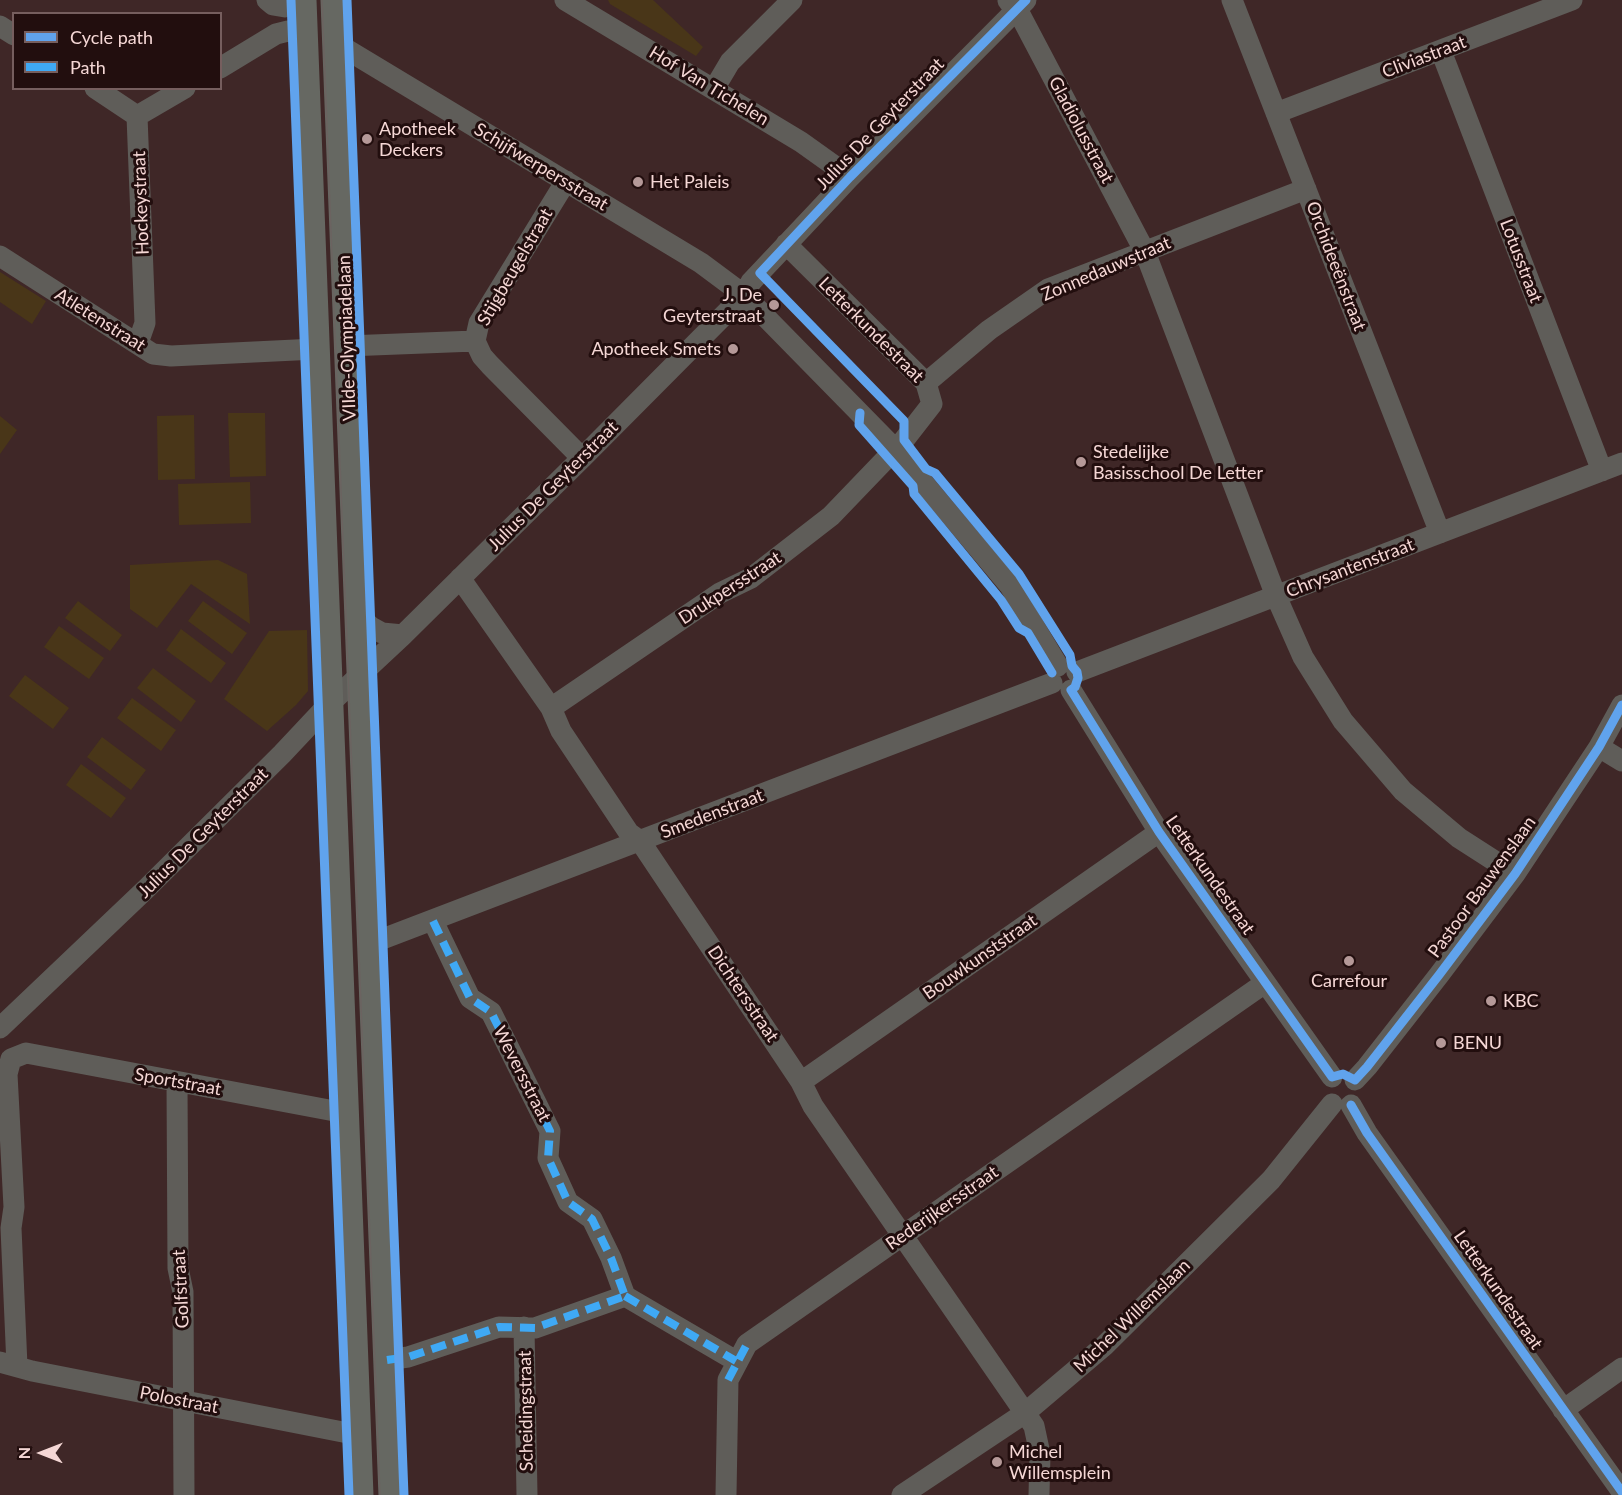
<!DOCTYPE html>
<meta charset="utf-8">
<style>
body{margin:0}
#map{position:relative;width:1622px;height:1495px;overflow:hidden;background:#3f2727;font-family:Lato,sans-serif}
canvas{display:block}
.legend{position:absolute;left:12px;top:12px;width:210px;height:78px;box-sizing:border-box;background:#220e0e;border:2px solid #765e5e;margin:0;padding:8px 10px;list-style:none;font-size:18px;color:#f5d7d5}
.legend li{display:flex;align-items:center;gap:12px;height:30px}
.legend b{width:30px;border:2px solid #765e5e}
.north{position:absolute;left:12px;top:1423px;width:60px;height:60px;-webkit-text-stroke:4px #220e0e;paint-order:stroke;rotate:270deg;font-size:16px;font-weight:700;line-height:24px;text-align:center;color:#f5d7d5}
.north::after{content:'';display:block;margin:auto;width:21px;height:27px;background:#f5d7d5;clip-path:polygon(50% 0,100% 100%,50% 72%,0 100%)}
</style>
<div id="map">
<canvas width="1622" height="1495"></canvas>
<ul class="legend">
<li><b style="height:8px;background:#60a3ed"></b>Cycle path</li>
<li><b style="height:8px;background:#3fa9f5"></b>Path</li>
</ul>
<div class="north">N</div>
</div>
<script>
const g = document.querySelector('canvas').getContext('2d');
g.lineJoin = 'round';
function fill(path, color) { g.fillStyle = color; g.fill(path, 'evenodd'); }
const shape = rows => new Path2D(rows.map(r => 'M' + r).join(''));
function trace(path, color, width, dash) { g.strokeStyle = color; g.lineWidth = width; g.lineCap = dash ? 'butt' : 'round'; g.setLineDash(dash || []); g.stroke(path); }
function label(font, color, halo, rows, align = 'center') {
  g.font = font + ' Lato,sans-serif'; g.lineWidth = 6; g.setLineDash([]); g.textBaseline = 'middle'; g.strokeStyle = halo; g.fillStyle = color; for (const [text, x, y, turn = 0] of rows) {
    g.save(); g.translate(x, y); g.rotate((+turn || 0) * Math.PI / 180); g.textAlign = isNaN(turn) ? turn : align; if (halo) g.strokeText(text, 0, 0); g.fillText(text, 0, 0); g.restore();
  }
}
const green = shape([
 [608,0,653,0,703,47,696,56,610,4],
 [0,272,46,301,32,324,0,302],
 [228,413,265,413,266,476,230,477],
 [194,415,195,479,158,480,157,416],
 [0,416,17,430,0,454],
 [250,482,251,523,179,525,178,484],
 [218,560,247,574,250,624,191,584,157,628,130,609,130,565],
 [78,601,122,635,110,651,65,618],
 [203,601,247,633,232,654,188,621],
 [59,626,104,658,89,679,44,647],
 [181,629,226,663,211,683,166,650],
 [307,630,308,691,296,705,267,731,224,699,269,631],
 [153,668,196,701,181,722,137,688],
 [25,675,69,708,53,729,9,696],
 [132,698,176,730,161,751,117,718],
 [102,737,146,770,131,790,87,757],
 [81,764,126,798,111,818,66,785]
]);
const minor = shape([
 [267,0,273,5,285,7,303,2],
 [565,0,801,142,850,177],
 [1232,0,1440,533],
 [1008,1,1017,9,1145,252,1276,596,1303,657,1343,721,1403,791,1459,838,1515,874],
 [0,26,14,35],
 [336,43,701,263,744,295,895,449,1010,586,1058,666],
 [1441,51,1602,471],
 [220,68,276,34,288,31,304,35],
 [95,88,137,116],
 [714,89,730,62,792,0],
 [1276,113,1572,0],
 [566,181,479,323,475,341,482,356,490,365,582,458],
 [0,256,153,354,171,356,316,349],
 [138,343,145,323,137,116,185,88],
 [347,346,475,341],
 [926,383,989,330,1048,289,1306,189],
 [460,578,551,708,561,731,629,833,640,841,801,1082,813,1106,1034,1426,1040,1454,1039,1495],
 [358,615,371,627,382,633,403,635],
 [1077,672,1622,463],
 [1071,690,1159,832,1332,1077],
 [551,708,720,593,751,578,831,516,904,440,932,404,926,383,786,244],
 [1599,747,1622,761],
 [433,921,470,998,491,1012,550,1131,548,1158,568,1202,592,1219,611,1258,625,1296],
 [372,943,1052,683],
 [0,1028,147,888,282,754,328,705,403,635,582,458,744,295,751,282,850,177,1026,0],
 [11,1059,26,1053,345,1113],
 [11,1059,7,1074,14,1207,11,1228,17,1366],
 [1355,1080,1367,1067,1439,975,1515,874,1599,747,1622,705],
 [801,1082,1159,832],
 [177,1083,178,1268,183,1292,184,1495],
 [1351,1105,1367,1133,1622,1492],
 [625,1296,736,1361],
 [524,1327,527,1495],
 [387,1360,408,1357,499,1327,535,1328,625,1296],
 [0,1362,32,1371,358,1435],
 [1563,1410,1622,1368],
 [726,1495,728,1380,747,1344,1265,983],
 [902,1495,1025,1413,1104,1346,1271,1180,1332,1104]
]);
const major = shape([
 [303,0,360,1495],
 [334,0,392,1495]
]);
const tram = shape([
 [322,0,380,1495]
]);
const quiet = shape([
 [433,921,470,998,491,1012,550,1131,548,1158,568,1202,592,1219,611,1258,625,1296],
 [625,1296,736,1361],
 [387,1360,408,1357,499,1327,535,1328,625,1296],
 [728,1380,747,1344]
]);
const cycleway = shape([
 [291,0,349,1495],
 [347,0,404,1495],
 [1026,0,850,177,760,273,904,421,904,440,926,469,935,473,1019,574,1070,655,1072,666,1077,672,1078,678,1075,687,1071,690,1159,832,1332,1077,1343,1074,1355,1080,1367,1067,1439,975,1515,874,1599,747,1622,705],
 [860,413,859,425,913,486,914,494,1001,600,1019,628,1028,633,1052,673],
 [1351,1105,1367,1133,1622,1492]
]);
const markers = [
 [367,139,6,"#b59998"],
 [638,182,6,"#b59998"],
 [774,305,6,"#b59998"],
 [733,349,6,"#b59998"],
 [1081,462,6,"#b59998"],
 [1349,961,6,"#b59998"],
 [1491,1001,6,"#b59998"],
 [1441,1043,6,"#b59998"],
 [997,1462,6,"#b59998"]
];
const streetNames = [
 ["Cliviastraat",1424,57,-21],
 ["Hof Van Tichelen",709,86,31],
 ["Julius De Geyterstraat",880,124,-46],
 ["Gladiolusstraat",1081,130,62],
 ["Schijfwerpersstraat",541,167,31],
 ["Hockeystraat",141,203,-92],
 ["Lotusstraat",1521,261,69],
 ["Orchideeënstraat",1336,266,69],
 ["Stijgbeugelstraat",515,267,-60],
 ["Zonnedauwstraat",1106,269,-23],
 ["Atletenstraat",100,320,32],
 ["Letterkundestraat",871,330,45],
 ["VIIde-Olympiadelaan",347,338,-92],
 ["Julius De Geyterstraat",553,486,-45],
 ["Chrysantenstraat",1350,568,-21],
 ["Drukpersstraat",730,588,-33],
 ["Smedenstraat",712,814,-21],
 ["Julius De Geyterstraat",203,833,-45],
 ["Letterkundestraat",1210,875,55],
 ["Pastoor Bauwenslaan",1482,887,-54],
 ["Bouwkunststraat",980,957,-35],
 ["Dichtersstraat",743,994,56],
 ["Weversstraat",522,1074,63],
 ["Sportstraat",178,1082,10],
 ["Rederijkersstraat",942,1208,-35],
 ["Golfstraat",181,1289,-93],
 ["Letterkundestraat",1498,1290,55],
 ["Michel Willemslaan",1132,1316,-44],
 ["Polostraat",179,1400,11],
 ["Scheidingstraat",526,1411,-91]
];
const poiNames = [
 ["Apotheek",379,129],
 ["Deckers",379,150],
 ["Het Paleis",650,182],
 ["J. De",762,295,"right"],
 ["Geyterstraat",762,316,"right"],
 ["Apotheek Smets",721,349,"right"],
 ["Stedelijke",1093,452],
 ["Basisschool De Letter",1093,473],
 ["Carrefour",1349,981,"center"],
 ["KBC",1503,1001],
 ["BENU",1453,1043],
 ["Michel",1009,1452],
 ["Willemsplein",1009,1473]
];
fill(green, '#493618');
trace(minor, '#5f5d59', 21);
trace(major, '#666862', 27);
trace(tram, '#6b6360', 1.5);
trace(quiet, '#3fa9f5', 8, [15, 8]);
trace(cycleway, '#60a3ed', 9);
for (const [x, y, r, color] of markers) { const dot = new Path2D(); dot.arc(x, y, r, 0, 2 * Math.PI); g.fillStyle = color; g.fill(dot); trace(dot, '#220e0e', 2); }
label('18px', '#f5d7d5', '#220e0e', streetNames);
label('18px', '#f5d7d5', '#220e0e', poiNames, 'left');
</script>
